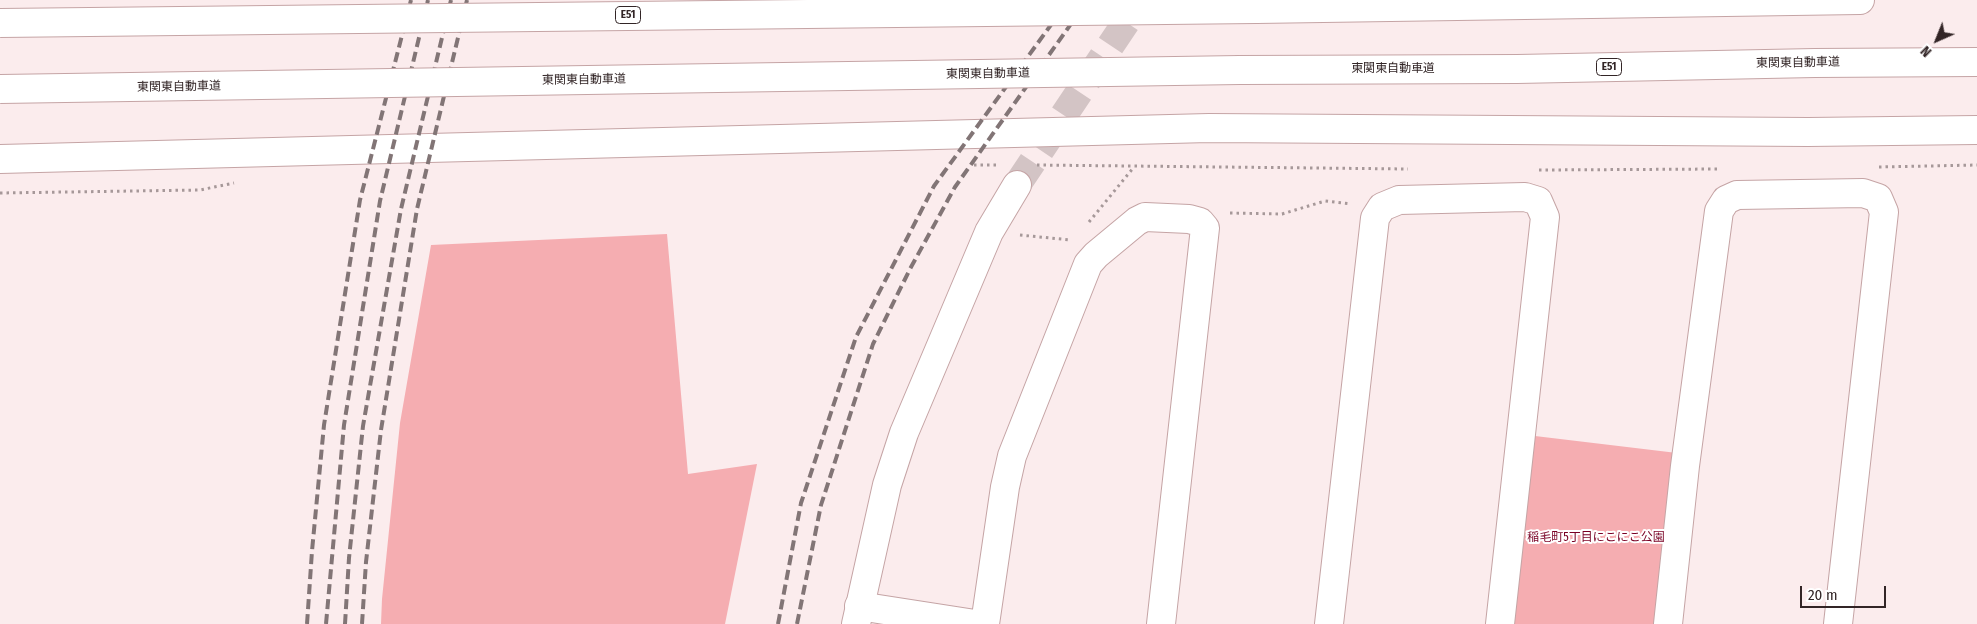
<!DOCTYPE html>
<meta charset="utf-8">
<style>
body{margin:0}
#map{position:relative;width:1977px;height:624px;overflow:hidden;background:#fbeced;font-family:"Fira Sans Condensed",sans-serif}
canvas{display:block}
.north{position:absolute;left:1912px;top:15px;width:50px;height:50px;-webkit-text-stroke:4px #fff;paint-order:stroke;rotate:224deg;font-size:14px;font-weight:700;line-height:20px;text-align:center;color:#322526}
.north::after{content:'';display:block;margin:auto;width:18px;height:22px;background:#322526;clip-path:polygon(50% 0,100% 100%,50% 72%,0 100%)}
.scale{position:absolute;left:1800px;top:586px;width:86px;height:22px;box-sizing:border-box;border:2px solid #322526;border-top:0;padding-left:6px;font-size:15px;line-height:18px;white-space:nowrap;color:#322526;-webkit-text-stroke:4px #fff;paint-order:stroke}
</style>
<div id="map">
<canvas width="1977" height="624"></canvas>
<div class="north">N</div>
<div class="scale">20 m</div>
</div>
<script>
const g = document.querySelector('canvas').getContext('2d');
g.lineJoin = 'round';
function fill(path, color) { g.fillStyle = color; g.fill(path, 'evenodd'); }
const shape = rows => new Path2D(rows.map(r => 'M' + r).join(''));
function trace(path, color, width, dash) { g.strokeStyle = color; g.lineWidth = width; g.lineCap = dash ? 'butt' : 'round'; g.setLineDash(dash || []); g.stroke(path); }
function label(font, color, halo, rows, align = 'center') {
  g.font = font + ' "Fira Sans Condensed","Noto Sans JP",sans-serif'; g.lineWidth = 4; g.setLineDash([]); g.textBaseline = 'middle'; g.strokeStyle = halo; g.fillStyle = color; for (const [text, x, y, turn = 0] of rows) {
    g.save(); g.translate(x, y); g.rotate((+turn || 0) * Math.PI / 180); g.textAlign = isNaN(turn) ? turn : align; if (halo) g.strokeText(text, 0, 0); g.fillText(text, 0, 0); g.restore();
  }
}
const green = shape([
 [667,234,688,474,757,464,725,624,381,624,382,599,400,423,431,245],
 [1535,436,1677,453,1658,624,1514,624]
]);
const streetTunnel = shape([
 [1017,185,1141,0]
]);
const path = shape([
 [974,165,998,165],
 [1037,165,1408,169],
 [1879,167,1977,165],
 [1539,170,1720,169],
 [0,193,200,190,234,183],
 [1230,213,1282,214,1325,201,1351,204],
 [1089,222,1134,167],
 [1020,235,1071,240]
]);
const street = shape([
 [856,624,887,485,904,433,989,232,1017,185],
 [985,624,1005,487,1012,456,1088,264,1096,255,1137,221,1145,217,1189,219,1200,222,1205,228,1161,624],
 [1329,624,1375,218,1382,207,1399,200,1525,197,1538,201,1545,217,1500,624],
 [1668,624,1685,466,1719,211,1726,200,1737,195,1863,193,1878,198,1884,212,1838,624]
]);
const secondary = shape([
 [0,159,1209,128,1808,132,1977,130],
 [859,606,975,624]
]);
const highway = shape([
 [1256,9,1860,0],
 [1240,70,1517,69,1815,63,1977,62]
]);
const rail = shape([
 [307,624,312,551,324,425,360,200,411,0],
 [326,624,344,425,380,201,428,0],
 [345,624,349,558,363,426,401,209,451,0],
 [362,624,366,562,381,430,417,209,467,0],
 [778,624,801,503,856,337,934,186,1069,0],
 [797,624,821,505,873,344,910,269,955,187,1088,0]
]);
const highwayBridge = shape([
 [0,23,1256,9],
 [0,89,1240,70]
]);
const shields = [
 [628,15,25],
 [1609,67,25]
];
const shieldNames = [
 ["E51",628,15],
 ["E51",1609,67]
];
const streetNames = [
 ["東関東自動車道",1798,63,-1],
 ["東関東自動車道",1393,69],
 ["東関東自動車道",988,74,-1],
 ["東関東自動車道",584,80,-1],
 ["東関東自動車道",179,87,-1]
];
const parkNames = [
 ["稲毛町5丁目にこにこ公園",1596,538]
];
fill(green, '#f5adb1');
trace(streetTunnel, '#d3c4c5', 28, [28, 14]);
trace(street, '#c5a4a5', 30);
trace(secondary, '#c5a4a5', 30);
trace(highway, '#c5a4a5', 30);
trace(path, '#a69899', 3, [2.5, 4]);
trace(street, '#fff', 28);
trace(secondary, '#fff', 28);
trace(highway, '#fff', 28);
trace(rail, '#827576', 4, [10, 5]);
trace(highwayBridge, '#c5a4a5', 30, []);
trace(highwayBridge, '#fff', 28);
for (const [x, y, w] of shields) { const box = new Path2D(); box.roundRect(x - w / 2, y - 8.5, w, 17, 4); g.fillStyle = '#fff'; g.fill(box); trace(box, '#322526', 1); }
label('bold 11px', '#322526', null, shieldNames);
label('12px', '#322526', '#fff', streetNames);
label('12px', '#780024', '#fff', parkNames);
</script>
